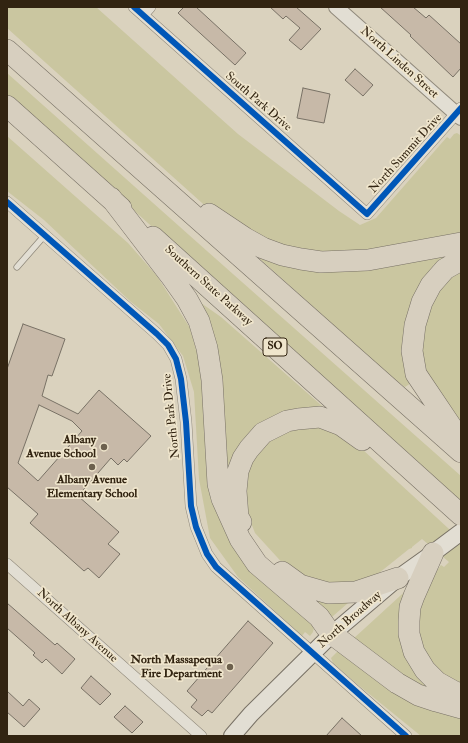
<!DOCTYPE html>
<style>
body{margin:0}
#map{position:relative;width:468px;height:743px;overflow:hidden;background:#dad2be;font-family:"IM FELL Double Pica",serif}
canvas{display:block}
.frame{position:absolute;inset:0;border:8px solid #322411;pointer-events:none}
</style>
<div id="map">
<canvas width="468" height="743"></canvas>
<div class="frame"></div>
</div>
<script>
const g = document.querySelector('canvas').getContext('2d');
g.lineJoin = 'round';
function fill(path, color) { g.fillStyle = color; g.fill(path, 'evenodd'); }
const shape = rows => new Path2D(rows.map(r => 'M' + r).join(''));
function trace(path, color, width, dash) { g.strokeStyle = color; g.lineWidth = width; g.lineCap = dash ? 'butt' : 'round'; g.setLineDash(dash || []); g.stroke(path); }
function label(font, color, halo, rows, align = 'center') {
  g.font = font + ' "IM FELL Double Pica",serif'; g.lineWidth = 3.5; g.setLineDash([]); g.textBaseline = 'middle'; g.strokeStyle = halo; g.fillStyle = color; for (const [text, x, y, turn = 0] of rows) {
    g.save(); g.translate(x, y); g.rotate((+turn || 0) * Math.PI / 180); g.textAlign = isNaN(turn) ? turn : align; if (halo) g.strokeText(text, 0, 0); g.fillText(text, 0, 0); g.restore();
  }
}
const green = shape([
 [7,7,96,7,238,134,339,211,360,225,376,218,447,137,450,139,454,134,457,133,460,135,461,134,461,238,363,255,312,256,261,242,221,220,7,28],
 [7,73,207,251,461,476,461,503,7,97],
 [7,136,128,243,157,276,190,328,204,378,210,478,223,527,250,565,312,620,314,627,313,632,310,636,305,632,302,636,238,577,210,538,199,479,194,392,183,356,159,324,131,302,44,220,7,191],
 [443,252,447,259,433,265,435,271,411,383,405,387,391,377,259,258,259,254],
 [461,269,461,436,419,371,420,321,440,282],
 [201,303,221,317,330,413,290,414,227,488,198,308],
 [302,424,332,430,362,449,461,540,461,688,422,660,411,622,416,600,441,565,444,567,449,562,422,539,412,547,412,548,409,549,374,577,352,586,323,586,287,568,255,533,240,495,246,460,269,435],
 [281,576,349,601,348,603,325,623],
 [412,585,404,603,445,696,414,689,353,639],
 [339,650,461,713,461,736,421,736,357,684,333,663,331,658]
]);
const building = shape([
 [184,7,196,7,246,53,235,65,178,13,184,7],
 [270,7,296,7,321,29,301,50,289,40,300,28,286,16,283,19,270,7],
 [380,7,413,7,426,18,429,15,461,44,461,68,453,77,410,36,411,35,380,7],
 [355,69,373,85,363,96,345,80,355,69],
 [303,88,330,94,324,123,297,118,303,88],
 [23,324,65,339,52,376,48,375,42,396,78,414,99,390,151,436,127,462,124,459,118,465,111,458,78,496,119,532,108,544,120,554,99,578,88,568,84,571,30,523,38,514,7,487,7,369,23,324],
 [39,405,72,421,82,431,38,481,18,463,39,405],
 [7,603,55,645,57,643,75,659,62,674,46,659,42,663,33,655,35,653,7,628,7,603],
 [248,621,273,643,212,713,208,710,202,716,191,707,197,700,187,691,248,621],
 [91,676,111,694,100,705,81,688,91,676],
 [7,691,23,706,29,699,40,709,24,727,7,712,7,691],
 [125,706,143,722,132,733,114,717,125,706],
 [342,718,362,736,326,736,342,718]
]);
const service = shape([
 [17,267,45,235]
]);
const minor = shape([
 [134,7,367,214,461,108],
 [143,15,150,7],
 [7,202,157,334,168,345,176,359,181,379,186,422,191,506,196,527,207,554,216,567,406,736],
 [7,564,201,736]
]);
const tertiary = shape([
 [336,7,461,118]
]);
const secondary = shape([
 [232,736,251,714,332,634,398,578,433,553,461,532]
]);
const motorway = shape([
 [7,50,461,452],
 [7,106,121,208],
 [111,198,170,275,187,299,199,321,207,348,212,380,218,484,222,499,240,539,257,564,319,617,326,627,332,634,397,683,418,695,436,701,461,708],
 [209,214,245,238,263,248,282,255,301,259,321,262,368,260,461,243],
 [153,237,461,515],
 [461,441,416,374,412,351,415,325,422,302,431,285,445,269,461,260],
 [241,522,238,517,236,491,238,471,243,458,249,449,263,433,287,421,298,419,320,417,341,425,362,440],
 [433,553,414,596,410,607,409,621,409,634,414,652,425,670,437,682,455,692,461,693],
 [282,572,300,585,328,593,356,592,398,578]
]);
const cycleway = shape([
 [134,7,367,214,461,108],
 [7,202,157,334,168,345,176,359,181,379,186,422,191,506,196,527,207,554,216,567,406,736]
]);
const markers = [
 [104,447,4,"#6d614e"],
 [92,467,4,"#6d614e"],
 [230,667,4,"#6d614e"]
];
const shields = [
 [275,347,24]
];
const shieldNames = [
 ["SO",275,347]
];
const streetNames = [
 ["North Linden Street",399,63,42],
 ["South Park Drive",258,102,41],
 ["North Summit Drive",406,154,-48],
 ["Southern State Parkway",208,286,42],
 ["North Park Drive",172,416,-96],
 ["North Broadway",350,620,-41],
 ["North Albany Avenue",77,626,42]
];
const poiNames = [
 ["Albany",96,440],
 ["Avenue School",96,454],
 ["Albany Avenue",92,480,"center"],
 ["Elementary School",92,494,"center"],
 ["North Massapequa",222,660],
 ["Fire Department",222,674]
];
fill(green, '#cac6a0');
fill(building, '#c7b9a8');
trace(building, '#787165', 1);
trace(service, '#90897b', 7);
trace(minor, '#90897b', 12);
trace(tertiary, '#90897b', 16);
trace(secondary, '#787165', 18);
trace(motorway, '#787165', 22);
trace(service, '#e2ded3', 5.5);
trace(minor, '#e2ded3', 11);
trace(tertiary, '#e2ded3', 14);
trace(secondary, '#e2ded3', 16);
trace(motorway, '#d7cfbf', 21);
trace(cycleway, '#0057b8', 6);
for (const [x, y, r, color] of markers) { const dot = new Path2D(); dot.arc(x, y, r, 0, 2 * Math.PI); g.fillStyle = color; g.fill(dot); trace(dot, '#efe5cc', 1.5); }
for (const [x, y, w] of shields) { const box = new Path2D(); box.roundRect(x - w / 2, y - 9, w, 18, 3); g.fillStyle = '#efe5cc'; g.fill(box); trace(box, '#322411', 1); }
label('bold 11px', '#322411', null, shieldNames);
label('12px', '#322411', '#efe5cc', streetNames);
label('bold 12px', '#322411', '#efe5cc', poiNames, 'right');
</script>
